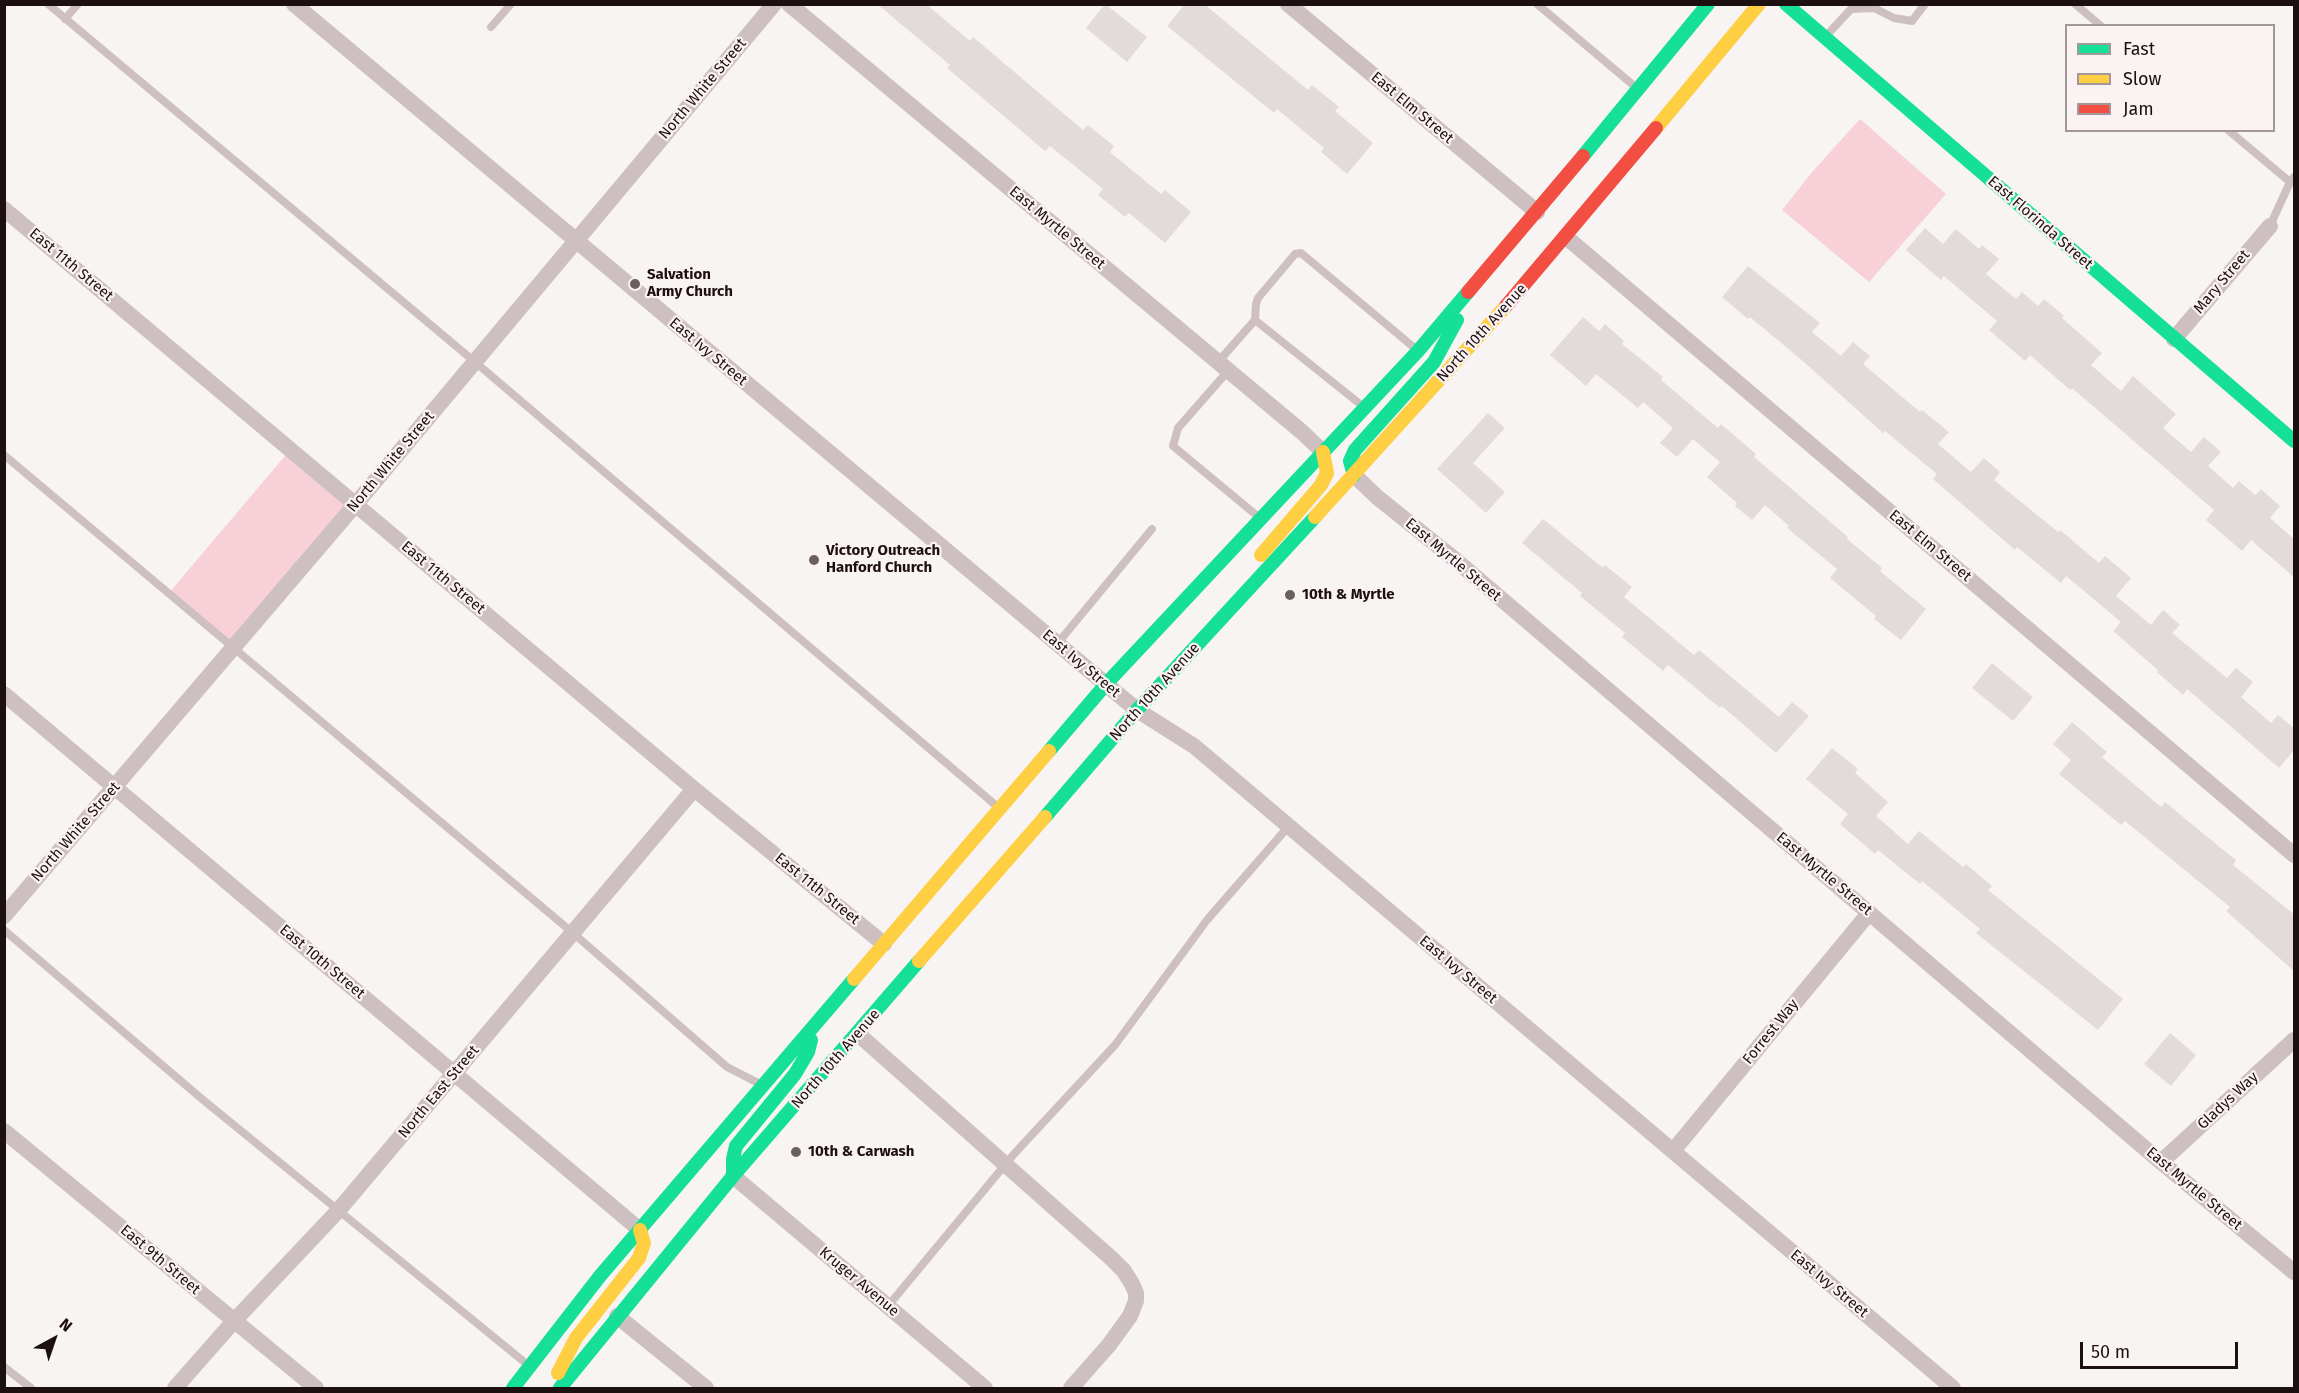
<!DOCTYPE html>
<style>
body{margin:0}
#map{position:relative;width:2299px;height:1393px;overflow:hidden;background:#f8f4f4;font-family:"Fira Sans",sans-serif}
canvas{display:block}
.frame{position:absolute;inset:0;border:6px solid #1d1012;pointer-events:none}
.legend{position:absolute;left:2065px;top:24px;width:210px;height:108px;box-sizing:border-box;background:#faf2f3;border:2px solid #a29899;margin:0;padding:8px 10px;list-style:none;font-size:18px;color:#1d1012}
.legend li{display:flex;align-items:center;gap:12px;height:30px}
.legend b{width:30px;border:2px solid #a29899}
.north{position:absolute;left:24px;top:1309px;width:60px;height:60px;-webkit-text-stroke:4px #faf2f3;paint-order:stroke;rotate:40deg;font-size:16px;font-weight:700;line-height:24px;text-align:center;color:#1d1012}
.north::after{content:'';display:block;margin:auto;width:21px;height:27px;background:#1d1012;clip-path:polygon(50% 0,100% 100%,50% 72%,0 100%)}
.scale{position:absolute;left:2080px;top:1342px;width:158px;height:27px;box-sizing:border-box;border:3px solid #1d1012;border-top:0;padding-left:8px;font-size:18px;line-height:21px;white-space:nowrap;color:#1d1012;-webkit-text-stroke:4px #faf2f3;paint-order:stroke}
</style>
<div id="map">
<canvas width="2299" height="1393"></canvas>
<div class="frame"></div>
<ul class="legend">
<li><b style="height:8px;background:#16e098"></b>Fast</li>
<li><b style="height:8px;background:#ffcf43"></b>Slow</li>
<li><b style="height:8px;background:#f24e42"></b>Jam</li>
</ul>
<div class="north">N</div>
<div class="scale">50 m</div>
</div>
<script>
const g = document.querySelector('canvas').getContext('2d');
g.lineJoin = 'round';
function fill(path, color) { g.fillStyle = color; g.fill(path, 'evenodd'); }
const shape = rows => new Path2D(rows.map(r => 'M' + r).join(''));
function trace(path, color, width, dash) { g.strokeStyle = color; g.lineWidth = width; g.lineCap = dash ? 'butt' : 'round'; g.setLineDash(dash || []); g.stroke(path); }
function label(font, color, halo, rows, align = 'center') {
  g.font = font + ' "Fira Sans",sans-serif'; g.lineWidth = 4.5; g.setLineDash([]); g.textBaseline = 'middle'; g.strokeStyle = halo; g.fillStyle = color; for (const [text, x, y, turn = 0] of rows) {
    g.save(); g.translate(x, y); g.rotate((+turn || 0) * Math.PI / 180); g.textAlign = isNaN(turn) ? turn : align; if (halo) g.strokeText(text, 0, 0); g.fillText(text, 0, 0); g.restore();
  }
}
const green = shape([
 [1860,119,1946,194,1869,282,1782,210,1813,171],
 [290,450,355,505,233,649,168,594]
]);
const building = shape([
 [877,4,926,4,970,41,973,37,1083,130,1088,125,1114,146,1110,152,1161,194,1165,190,1191,212,1165,243,1129,213,1125,217,1098,195,1103,189,1050,146,1045,151,947,68,950,65],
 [1105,4,1147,37,1127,62,1086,28],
 [1185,4,1204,4,1308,90,1312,85,1339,107,1335,111,1373,143,1347,174,1321,152,1324,148,1277,109,1274,113,1167,26],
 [1925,228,1943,244,1956,229,1979,249,1982,245,1999,259,1986,274,2016,299,2022,292,2038,306,2044,299,2064,316,2062,318,2102,353,2091,365,2121,391,2133,376,2176,414,2163,428,2191,452,2204,437,2221,452,2208,466,2233,488,2239,481,2255,495,2261,489,2280,506,2270,518,2295,540,2295,578,2251,540,2242,551,2206,520,2214,510,2072,388,2070,390,2030,355,2025,361,1989,330,1997,321,1944,276,1941,280,1906,250],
 [1748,266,1820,323,1812,332,1841,356,1853,342,1870,356,1863,364,1920,412,1922,410,1949,432,1938,444,1971,472,1984,458,2000,472,1994,480,2058,532,2060,530,2099,563,2105,556,2131,578,2116,596,2151,625,2163,610,2180,625,2172,633,2227,678,2236,668,2253,682,2241,697,2271,723,2278,715,2295,729,2295,749,2279,768,2187,689,2183,695,2157,672,2158,670,2113,631,2121,622,2066,576,2061,583,2017,547,2015,550,1933,479,1937,474,1885,431,1883,433,1804,362,1750,317,1748,319,1722,297],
 [1583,317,1599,331,1605,324,1624,341,1622,344,1663,377,1661,380,1718,428,1721,424,1756,454,1754,457,1848,537,1847,539,1882,568,1880,571,1926,609,1901,640,1874,619,1876,616,1830,578,1837,569,1787,528,1789,526,1765,505,1752,520,1735,506,1737,503,1707,477,1720,462,1693,439,1677,457,1660,443,1673,428,1643,402,1638,408,1596,374,1586,386,1550,355],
 [1488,413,1505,428,1473,463,1505,492,1486,513,1437,469],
 [1543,519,1603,568,1605,565,1632,587,1624,597,1694,655,1699,650,1779,717,1792,702,1809,716,1776,753,1722,706,1720,708,1668,665,1663,671,1622,637,1625,633,1580,596,1582,593,1522,543],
 [1992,663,2033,697,2013,721,1972,688],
 [2072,722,2107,752,2102,757,2161,807,2165,802,2216,844,2236,860,2233,865,2295,915,2295,972,2226,911,2230,907,2125,821,2121,825,2059,774,2071,760,2053,744],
 [1832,748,1858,769,1855,773,1888,802,1876,816,1908,844,1919,831,1963,867,1966,864,1992,886,1988,890,2123,999,2098,1030,1976,933,1980,929,1922,881,1920,884,1878,850,1875,854,1840,824,1848,814,1806,779],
 [2170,1033,2196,1055,2171,1086,2144,1064]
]);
const lane = shape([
 [48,4,475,362,999,808],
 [1537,4,1639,90],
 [2075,4,2101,26],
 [65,19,78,4],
 [491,27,511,4],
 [1826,36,1851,9,1874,8,1894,18,1912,21,1925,4],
 [2228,130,2290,182,2294,177],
 [2270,226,2290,182],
 [1255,320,1365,408],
 [1218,362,1255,320,1256,304,1258,298,1295,254,1301,253,1417,350],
 [1228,371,1178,428,1173,446,1261,519],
 [4,455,573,933,727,1067,762,1085],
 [1057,644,1152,529],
 [4,930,202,1099,528,1365],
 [888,1306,1014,1154,1115,1045,1207,920,1288,827],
 [4,1367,31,1388]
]);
const street = shape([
 [294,4,1096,676,1137,710,1194,746,1953,1388],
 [789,4,1302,432,1323,452],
 [1288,4,1537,212],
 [4,209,694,789,884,944],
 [1566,237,2294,855],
 [2174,339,2270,226],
 [1354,475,1377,497,1458,562,2161,1162,2294,1272],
 [4,694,640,1230],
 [4,916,355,505,774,4],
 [858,1034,1111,1258,1124,1271,1132,1284,1136,1293,1136,1301,1130,1316,1109,1345,1071,1388],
 [4,1131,316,1388],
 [1673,1151,1869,913],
 [2161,1162,2294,1040],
 [733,1176,985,1388],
 [617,1316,706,1388],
 [175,1388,234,1321,337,1212,694,789]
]);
const fast = shape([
 [1786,4,2294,441],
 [1583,156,1708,4],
 [1354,475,1350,461,1355,450,1434,362,1457,320],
 [1049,751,1106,684,1418,351,1468,292],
 [1045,817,1137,710,1315,517],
 [733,1176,733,1159,736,1146,795,1074,808,1052,811,1040],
 [513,1388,600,1276,854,979],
 [560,1388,733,1176,919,961]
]);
const slow = shape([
 [1656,128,1759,4],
 [1315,517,1506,306],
 [1261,555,1321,485,1327,473,1323,452],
 [919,961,1045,817],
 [854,979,1049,751],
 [558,1373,576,1338,639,1258,644,1243,640,1230]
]);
const jam = shape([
 [1468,292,1583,156],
 [1506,306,1656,128]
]);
const markers = [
 [635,284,6,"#6a6061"],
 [814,560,6,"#6a6061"],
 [1290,595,6,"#6a6061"],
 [796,1152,6,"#6a6061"]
];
const streetNames = [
 ["North White Street",703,89,-50],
 ["East Elm Street",1412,108,40],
 ["East Florinda Street",2040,223,41],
 ["East Myrtle Street",1057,228,40],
 ["East 11th Street",71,265,40],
 ["Mary Street",2222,282,-50],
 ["North 10th Avenue",1482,333,-48],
 ["East Ivy Street",708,352,40],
 ["North White Street",391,462,-50],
 ["East Elm Street",1930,546,40],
 ["East Myrtle Street",1453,560,40],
 ["East 11th Street",443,578,40],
 ["East Ivy Street",1081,664,40],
 ["North 10th Avenue",1155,692,-48],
 ["North White Street",76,832,-49],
 ["East Myrtle Street",1824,874,40],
 ["East 11th Street",817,889,39],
 ["East 10th Street",322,962,40],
 ["East Ivy Street",1458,970,40],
 ["Forrest Way",1771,1032,-51],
 ["North 10th Avenue",836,1059,-49],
 ["North East Street",439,1092,-50],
 ["Gladys Way",2228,1101,-43],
 ["East Myrtle Street",2194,1189,40],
 ["East 9th Street",160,1260,40],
 ["Kruger Avenue",859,1282,40],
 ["East Ivy Street",1829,1284,40]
];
const poiNames = [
 ["Salvation",647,275],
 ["Army Church",647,292],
 ["Victory Outreach",826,551],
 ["Hanford Church",826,568],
 ["10th & Myrtle",1302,595],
 ["10th & Carwash",808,1152]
];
fill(green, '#f8d0d7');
fill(building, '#e3dadb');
trace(lane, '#cebfc2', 8);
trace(street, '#cebfc2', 16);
trace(fast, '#16e098', 14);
trace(slow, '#ffcf43', 14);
trace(jam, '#f24e42', 14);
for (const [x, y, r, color] of markers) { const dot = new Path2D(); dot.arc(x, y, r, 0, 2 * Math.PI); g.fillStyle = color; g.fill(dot); trace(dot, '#faf2f3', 2); }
label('15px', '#1d1012', '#faf2f3', streetNames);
label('bold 15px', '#1d1012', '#faf2f3', poiNames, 'left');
</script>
